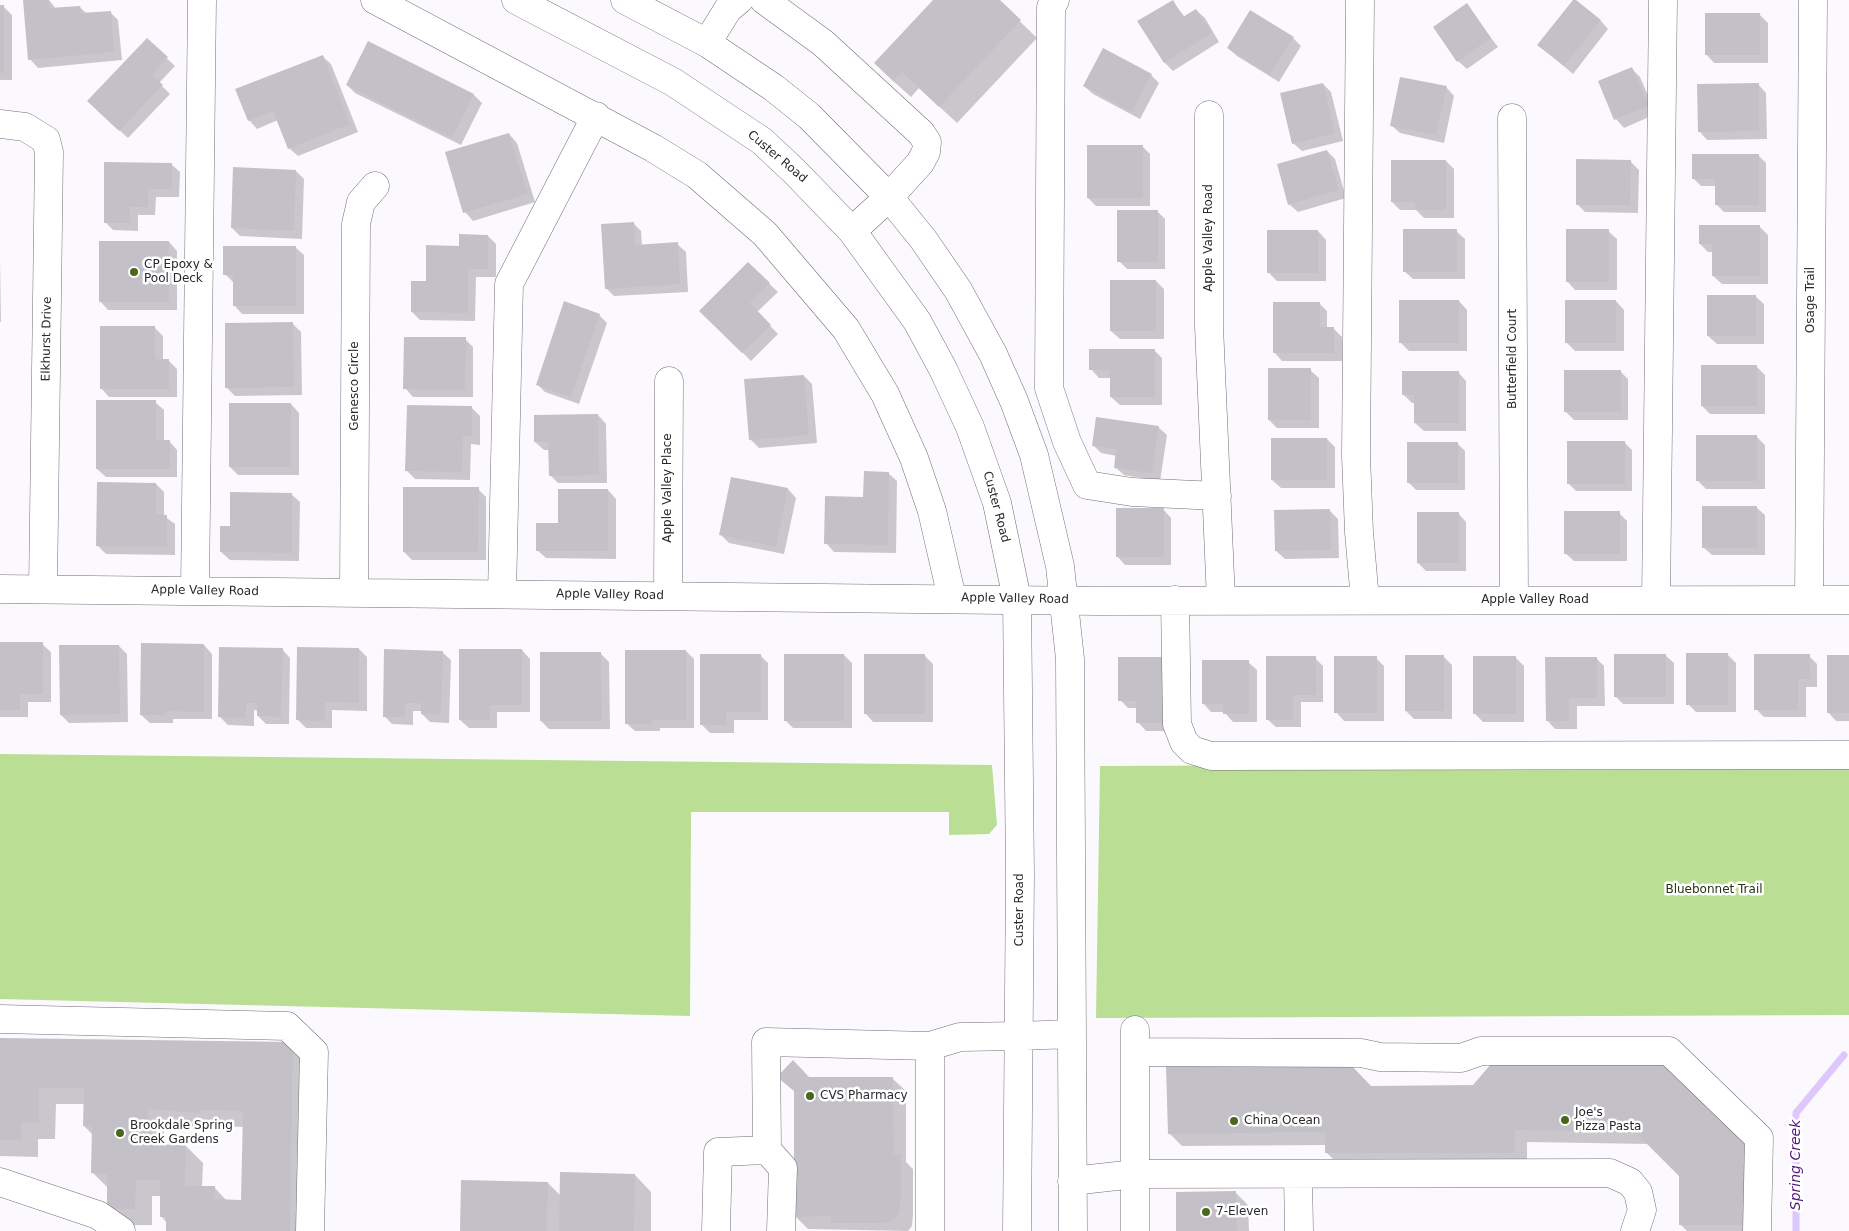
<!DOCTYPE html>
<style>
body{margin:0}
canvas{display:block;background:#fbf9fe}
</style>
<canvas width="1849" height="1231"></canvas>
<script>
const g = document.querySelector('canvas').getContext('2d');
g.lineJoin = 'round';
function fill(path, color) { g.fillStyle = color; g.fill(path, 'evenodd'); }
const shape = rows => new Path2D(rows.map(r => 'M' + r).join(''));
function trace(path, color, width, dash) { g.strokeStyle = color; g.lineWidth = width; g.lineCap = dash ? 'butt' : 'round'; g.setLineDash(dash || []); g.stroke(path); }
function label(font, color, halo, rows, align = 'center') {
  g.font = font + ' "DejaVu Sans",sans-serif'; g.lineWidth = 5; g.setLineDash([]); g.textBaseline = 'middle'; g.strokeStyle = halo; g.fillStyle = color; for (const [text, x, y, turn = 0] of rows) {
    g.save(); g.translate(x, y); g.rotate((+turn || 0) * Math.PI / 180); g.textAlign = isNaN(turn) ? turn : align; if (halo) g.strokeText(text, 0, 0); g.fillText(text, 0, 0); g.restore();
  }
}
const green = shape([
 [0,754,992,765,997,825,989,834,949,835,949,812,691,812,690,1016,0,999],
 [1849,763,1849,1015,1096,1018,1100,766]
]);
const shadow = shape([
 [30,0,49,0,56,9,80,7,87,14,110,12,118,20,122,60,38,68,30,59],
 [935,0,998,0,1037,38,957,123,919,88,911,97,892,80],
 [1172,1,1185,17,1196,10,1205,18,1219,42,1173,71,1165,63,1139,21],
 [1466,5,1498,47,1467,69,1458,61],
 [0,6,3,6,12,15,12,80,0,80],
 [1760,15,1768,23,1768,63,1714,63,1706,54],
 [1600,20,1608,29,1573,74,1539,45],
 [1293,38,1301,46,1279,82,1237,56,1228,48],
 [147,40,175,66,159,83,170,94,128,138,97,110],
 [322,56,331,64,358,132,298,156,289,148,278,120,257,129,249,120],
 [1632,69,1640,77,1656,114,1624,128,1616,119],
 [1151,75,1159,83,1140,119,1093,94,1084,86],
 [1323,84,1331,92,1343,141,1302,151,1293,143],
 [1758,84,1766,93,1767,139,1707,140,1699,131],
 [347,85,474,95,482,103,461,145,355,93],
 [1446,87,1454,96,1444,143,1400,133,1391,125],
 [509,134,517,143,535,202,473,221,465,212],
 [1142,146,1150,154,1150,206,1096,206,1088,198],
 [1327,151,1335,159,1346,198,1298,212,1289,204],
 [1758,155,1766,163,1766,212,1724,212,1716,204,1716,186,1701,186,1693,178],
 [1446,161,1454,169,1454,218,1424,218,1416,210,1400,210,1392,202],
 [1630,161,1639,170,1638,213,1585,212,1577,204],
 [171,164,180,172,179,197,156,197,155,215,138,215,138,231,113,230,105,222],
 [296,171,304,179,302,239,240,236,232,228],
 [1157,211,1165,219,1165,269,1127,269,1119,261],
 [633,223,641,231,642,246,677,244,686,252,688,292,614,296,606,288],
 [1760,227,1768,235,1768,284,1722,284,1713,276,1713,252,1708,252,1700,244],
 [1318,231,1326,240,1326,281,1277,281,1268,272],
 [1456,231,1465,239,1465,279,1413,279,1404,271],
 [1608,231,1617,239,1617,290,1575,290,1567,281],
 [488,236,496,244,496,277,476,277,475,321,420,320,412,312,427,282,460,247],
 [169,242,177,251,177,310,108,310,100,301],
 [295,247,304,255,304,314,242,314,234,305,234,283,225,274],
 [0,258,1,322,0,322],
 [748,263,778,292,757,312,778,334,751,361,701,311],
 [1156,281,1164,289,1164,339,1120,339,1111,331],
 [1755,296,1764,304,1764,344,1717,344,1708,336],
 [1459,301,1467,310,1467,351,1409,351,1400,342],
 [1616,301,1624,310,1624,351,1575,351,1566,342],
 [1319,303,1327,311,1327,328,1333,328,1342,337,1342,361,1282,361,1274,352],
 [599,315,607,323,579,404,545,392,537,384],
 [293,324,301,332,302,395,235,396,227,388],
 [155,328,163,336,163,361,169,361,177,369,177,397,109,397,101,388],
 [465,339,473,347,473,397,413,397,405,388],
 [1154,350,1162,358,1162,405,1120,405,1111,397,1111,378,1099,378,1091,369],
 [1756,366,1765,375,1765,414,1710,414,1702,406],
 [1310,370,1319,378,1319,428,1277,428,1269,420],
 [1620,371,1628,379,1628,420,1574,420,1565,411],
 [1458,372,1466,381,1466,431,1424,431,1415,423,1415,403,1412,403,1403,394],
 [804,376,812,384,817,443,759,448,750,439],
 [155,402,164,410,164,442,169,441,177,450,177,477,106,477,97,469],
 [291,404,299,413,299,475,238,475,230,467],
 [472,408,480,416,480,445,471,444,470,480,415,479,407,471],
 [598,415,606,424,607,483,558,483,550,475,550,450,544,450,535,442],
 [1158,427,1167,435,1160,481,1124,475,1115,467,1117,456,1101,453,1093,445],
 [1756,436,1765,445,1765,489,1706,489,1698,481],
 [1327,439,1335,447,1335,488,1281,488,1272,480],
 [1624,442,1632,450,1632,491,1576,491,1568,483],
 [1457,443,1465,451,1465,490,1416,490,1408,482],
 [888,473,897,481,896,553,834,552,826,543],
 [156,484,164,492,164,516,175,524,175,555,106,554,97,545],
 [478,489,486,497,486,560,412,560,404,552],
 [788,489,796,498,784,554,729,543,721,535],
 [608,490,616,499,616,559,546,558,537,550,559,524],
 [291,494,300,502,299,561,230,560,221,552,232,527],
 [1756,507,1765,515,1765,555,1712,555,1703,547],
 [1163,509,1171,518,1171,565,1125,565,1117,556],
 [1330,511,1338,519,1339,558,1285,559,1276,551],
 [1458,513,1466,522,1466,571,1426,571,1418,563],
 [1619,513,1627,521,1627,561,1574,561,1565,553],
 [0,644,42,644,51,652,51,702,28,702,28,717,0,717],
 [204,645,212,654,212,719,173,719,173,723,150,723,141,715],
 [119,646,127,654,128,722,69,723,61,715],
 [282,649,290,658,289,724,266,724,258,716,258,711,254,710,254,726,228,725,219,716],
 [359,649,367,657,367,711,332,710,332,728,306,728,298,720],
 [522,650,530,659,530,712,497,712,497,728,469,728,460,720],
 [686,651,694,659,694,728,660,728,660,731,635,731,626,723],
 [442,652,451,660,449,723,430,722,422,714,422,711,413,711,413,725,392,724,384,716],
 [601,654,609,662,610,729,549,729,541,721],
 [1727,654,1736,663,1736,712,1696,712,1688,704],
 [760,655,768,663,768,720,734,720,734,733,710,733,702,725],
 [844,655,852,663,852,728,793,728,785,720],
 [1665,655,1674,663,1674,704,1623,704,1615,696],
 [925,656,933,664,933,722,873,722,865,713],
 [1443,656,1452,665,1452,719,1414,719,1406,711],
 [1809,656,1817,664,1817,687,1806,687,1806,717,1764,717,1756,709],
 [1849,656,1849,721,1836,721,1828,712],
 [1120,658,1173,731,1146,731,1138,722,1138,708,1128,708,1120,700],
 [1315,658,1323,666,1323,702,1301,702,1301,727,1276,727,1267,719],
 [1376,658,1384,666,1384,721,1344,721,1336,712],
 [1516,658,1524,666,1524,722,1483,722,1475,714],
 [1596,658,1604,666,1605,706,1577,706,1577,729,1555,729,1547,720],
 [1248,662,1257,670,1257,722,1233,722,1224,712,1211,712,1203,703],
 [0,1039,293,1043,310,1060,307,1231,167,1231,167,1223,161,1216,161,1196,152,1196,152,1225,125,1225,108,1208,108,1188,93,1173,93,1135,84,1126,85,1104,56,1104,55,1139,38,1139,38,1157,0,1156],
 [164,1125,215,1129,215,1126,244,1127,242,1201,227,1201,214,1187,202,1187,203,1163,186,1146,164,1146],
 [1662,1066,1761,1231,1687,1231,1680,1224,1680,1175,1649,1144,1527,1142,1527,1165,1339,1165,1326,1152,1326,1145,1182,1146,1169,1133,1371,1087,1474,1087],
 [779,1077,893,1079,906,1091,906,1162,913,1169,913,1214,912,1226,908,1231,808,1229,795,1216,795,1092],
 [635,1175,651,1192,651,1231,461,1231,548,1183,561,1196],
 [1235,1192,1248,1205,1249,1231,1177,1231]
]);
const stream = shape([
 [1796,1231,1796,1113,1844,1055]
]);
const building = shape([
 [23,0,48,0,49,8,80,6,81,13,111,11,114,52,28,60],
 [933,0,1000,0,1021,20,939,107,902,72,893,81,874,63],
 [1173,0,1183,17,1196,9,1212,33,1164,63,1137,21],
 [1573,0,1576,0,1601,20,1564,66,1537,45],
 [1467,3,1491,38,1457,62,1433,27],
 [0,5,4,5,4,73,0,73],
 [1250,10,1294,37,1270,75,1227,48],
 [1705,13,1760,13,1760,55,1705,55],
 [147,38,168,57,152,75,163,85,119,131,87,101],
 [368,41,474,94,452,138,346,85],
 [1103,48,1152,74,1132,112,1083,86],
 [323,55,350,124,288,149,273,111,248,121,235,89],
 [1632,67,1649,106,1614,120,1598,81],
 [1400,77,1447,86,1436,135,1390,126],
 [1323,83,1335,133,1292,144,1280,93],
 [1759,83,1759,131,1698,132,1697,84],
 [509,133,528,194,463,213,445,152],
 [1087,145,1143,145,1143,198,1087,198],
 [1327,150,1339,190,1288,205,1277,164],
 [1692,154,1759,154,1759,205,1715,205,1715,179,1692,179],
 [1576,159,1631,160,1630,205,1576,205],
 [1391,160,1446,160,1446,210,1415,210,1415,202,1391,202],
 [104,162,172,163,172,189,148,189,148,207,130,207,130,223,104,223],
 [233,167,296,170,294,231,231,228],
 [1117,210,1158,210,1158,262,1117,262],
 [634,222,635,245,678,242,680,284,605,289,601,224],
 [1699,225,1760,225,1760,276,1712,276,1712,244,1699,244],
 [1403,229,1457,229,1457,272,1403,272],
 [1566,229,1609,229,1609,282,1566,282],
 [1267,230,1318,230,1318,273,1267,273],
 [459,234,488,235,488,269,468,269,468,313,411,312,411,281,426,281,426,245,459,246],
 [99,241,169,241,169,302,99,302],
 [223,246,296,246,296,306,233,306,233,275,223,275],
 [748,262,770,283,750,303,771,325,742,353,699,311],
 [1110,280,1156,280,1156,331,1110,331],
 [1707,295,1756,295,1756,336,1707,336],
 [1399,300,1459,300,1459,343,1399,343],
 [1565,300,1616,300,1616,343,1565,343],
 [564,301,600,314,571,397,536,385],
 [1273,302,1320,302,1320,327,1334,327,1334,353,1273,353],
 [293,322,294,387,225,388,225,323],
 [100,326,155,326,155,359,169,359,169,389,100,389],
 [404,337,466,337,465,390,403,389],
 [1089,349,1155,349,1155,397,1110,397,1110,370,1089,370],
 [1701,365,1757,365,1757,406,1701,406],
 [1268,368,1311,368,1311,420,1268,420],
 [1564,370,1621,370,1621,412,1564,412],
 [1402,371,1459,371,1459,423,1414,423,1414,395,1402,395],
 [804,375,809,435,749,440,744,379],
 [96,400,156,400,156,440,170,440,170,469,96,469],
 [229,403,291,403,291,467,229,467],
 [407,405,472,406,472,437,463,436,462,472,405,471],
 [598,414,599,475,549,476,548,442,534,442,534,415],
 [1096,417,1159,426,1152,473,1114,468,1116,449,1092,446],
 [1696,435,1757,435,1757,481,1696,481],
 [1271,438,1327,438,1327,480,1271,480],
 [1567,441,1625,441,1625,484,1567,484],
 [1407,442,1458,442,1458,483,1407,483],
 [864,471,889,472,888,545,824,544,825,496,863,497],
 [731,477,788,488,776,547,719,535],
 [97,482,156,483,156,514,167,515,167,547,96,546],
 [403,487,479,487,478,552,403,552],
 [558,489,608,489,608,551,536,551,536,523,558,523],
 [230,492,292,493,292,553,220,552,220,526,230,526],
 [1702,506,1757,506,1757,548,1702,548],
 [1116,508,1164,508,1164,557,1116,557],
 [1330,509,1331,550,1275,551,1274,510],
 [1564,511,1620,511,1620,554,1564,554],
 [1417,512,1459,512,1459,563,1417,563],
 [0,642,43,642,43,694,20,694,20,710,0,710],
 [141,643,204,644,204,712,165,711,165,715,140,715],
 [59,645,119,645,120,714,60,715],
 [219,647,283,648,281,717,257,716,257,703,246,703,246,718,218,717],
 [297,647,359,648,359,703,325,702,325,721,296,720],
 [384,649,443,651,441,715,421,714,421,703,405,703,405,717,383,717],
 [459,649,522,649,522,705,490,705,490,720,459,720],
 [625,650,686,650,686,720,652,720,652,724,625,724],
 [540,652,601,652,602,721,540,721],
 [1686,653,1728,653,1728,705,1686,705],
 [700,654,761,654,761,712,726,712,726,725,700,725],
 [784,654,844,654,844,721,784,721],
 [864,654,925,654,925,714,864,714],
 [1614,654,1666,654,1666,697,1614,697],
 [1754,654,1810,654,1810,679,1798,679,1798,710,1754,710],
 [1405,655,1444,655,1444,711,1405,711],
 [1827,655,1849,655,1849,713,1827,713],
 [1266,656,1316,656,1316,695,1293,695,1293,720,1266,720],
 [1334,656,1377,656,1377,713,1334,713],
 [1473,656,1516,656,1516,714,1473,714],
 [1118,657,1165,657,1165,723,1136,723,1136,701,1118,701],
 [1545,657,1597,657,1597,698,1569,698,1569,721,1546,721],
 [1202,660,1249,660,1249,714,1223,714,1223,704,1202,704],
 [0,1038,293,1042,290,1231,166,1231,166,1217,160,1217,160,1180,136,1180,135,1209,107,1209,107,1174,91,1173,92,1127,83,1126,84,1088,39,1088,39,1123,22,1122,21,1140,0,1140],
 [148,1109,199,1113,199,1110,243,1111,241,1200,214,1199,215,1186,185,1186,186,1145,147,1144],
 [793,1060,809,1077,893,1077,894,1154,901,1155,901,1201,899,1213,893,1221,886,1223,831,1223,831,1216,794,1217,794,1091,777,1077],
 [1491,1064,1662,1064,1749,1147,1749,1225,1679,1225,1679,1176,1635,1132,1515,1130,1515,1153,1325,1153,1325,1132,1168,1134,1166,1066,1351,1065,1371,1086,1473,1085],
 [560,1172,635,1174,634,1231,559,1231],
 [461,1180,548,1182,547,1231,460,1231],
 [1236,1191,1237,1231,1176,1231,1176,1192]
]);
const minor = shape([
 [375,0,653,148,697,175,765,234,846,329,885,394,914,458,932,511,952,598],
 [764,0,823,43,921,133,927,142,926,152,920,163,889,197],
 [1055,0,1051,7,1049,388,1067,442,1087,485,1132,492,1217,496],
 [1360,0,1356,456,1359,532,1365,600],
 [707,43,728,9,739,0],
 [1209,115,1209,326,1221,600],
 [1512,118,1514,600],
 [0,124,25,127,46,140,49,152,43,589],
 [0,589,1097,601,1849,600],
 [195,590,202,0],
 [354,592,356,224,361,202,375,186],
 [502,594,509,284,596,116],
 [668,595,669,381],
 [1175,600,1177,724,1184,742,1192,750,1211,756,1849,755],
 [1656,600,1663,0],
 [1809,600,1813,0],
 [0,1019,287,1026,314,1052,310,1231],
 [1135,1030,1135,1231],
 [1135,1052,1361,1053,1380,1057,1461,1058,1481,1051,1669,1051,1759,1138,1757,1231],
 [767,1150,783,1168,781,1231],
 [1298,1174,1299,1231],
 [1072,1181,1135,1174,1610,1173,1630,1182,1638,1192,1642,1210,1635,1231],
 [0,1182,98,1215,121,1231],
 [716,1231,718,1152,767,1150,766,1042,930,1046],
 [930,1231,930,1046,960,1037,1019,1036]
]);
const major = shape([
 [516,0,673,82,762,141,795,172,852,231,917,321,943,369,970,427,997,503,1017,599,1020,874,1017,1231],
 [625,0,707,43,774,88,809,116,889,197,923,239,958,290,993,354,1014,401,1034,455,1060,566,1070,659,1073,1231],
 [852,231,889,197],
 [1019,1036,1071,1034]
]);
const markers = [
 [134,272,5,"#49681e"],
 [810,1096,5,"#49681e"],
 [1565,1120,5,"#49681e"],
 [1234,1121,5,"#49681e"],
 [120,1133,5,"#49681e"],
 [1206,1212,5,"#49681e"]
];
const streetNames = [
 ["Custer Road",777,157,40],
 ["Apple Valley Road",1209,238,-90],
 ["Osage Trail",1811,300,-90],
 ["Elkhurst Drive",47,339,-89],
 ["Butterfield Court",1513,359,-90],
 ["Genesco Circle",355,386,-90],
 ["Apple Valley Place",668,488,-90],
 ["Custer Road",996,507,75],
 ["Apple Valley Road",205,591,1],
 ["Apple Valley Road",610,595,1],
 ["Apple Valley Road",1015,599,1],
 ["Apple Valley Road",1535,600],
 ["Custer Road",1020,910,-90]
];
const poiNames = [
 ["CP Epoxy &",144,265],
 ["Pool Deck",144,279],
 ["CVS Pharmacy",820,1096],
 ["Joe's",1575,1113],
 ["Pizza Pasta",1575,1127],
 ["China Ocean",1244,1121],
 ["Brookdale Spring",130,1126],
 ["Creek Gardens",130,1140],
 ["7-Eleven",1216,1212]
];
const parkNames = [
 ["Bluebonnet Trail",1714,890]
];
const waterNames = [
 ["Spring Creek",1796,1165,-90]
];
fill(green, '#bade94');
fill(shadow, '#0003');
trace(stream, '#dec7fd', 7);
fill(building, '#c3c0c8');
trace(minor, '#726f77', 29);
trace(major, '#726f77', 29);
trace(minor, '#fff', 28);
trace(major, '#fff', 28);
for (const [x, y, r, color] of markers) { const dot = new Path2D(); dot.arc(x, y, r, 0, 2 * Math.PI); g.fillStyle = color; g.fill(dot); trace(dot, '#fff', 2); }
label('12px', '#2a282b', '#fff', streetNames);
label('12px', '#2a282b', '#fff', poiNames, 'left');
label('12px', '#253610', '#fff', parkNames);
label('italic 14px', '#50177d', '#fff', waterNames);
</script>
